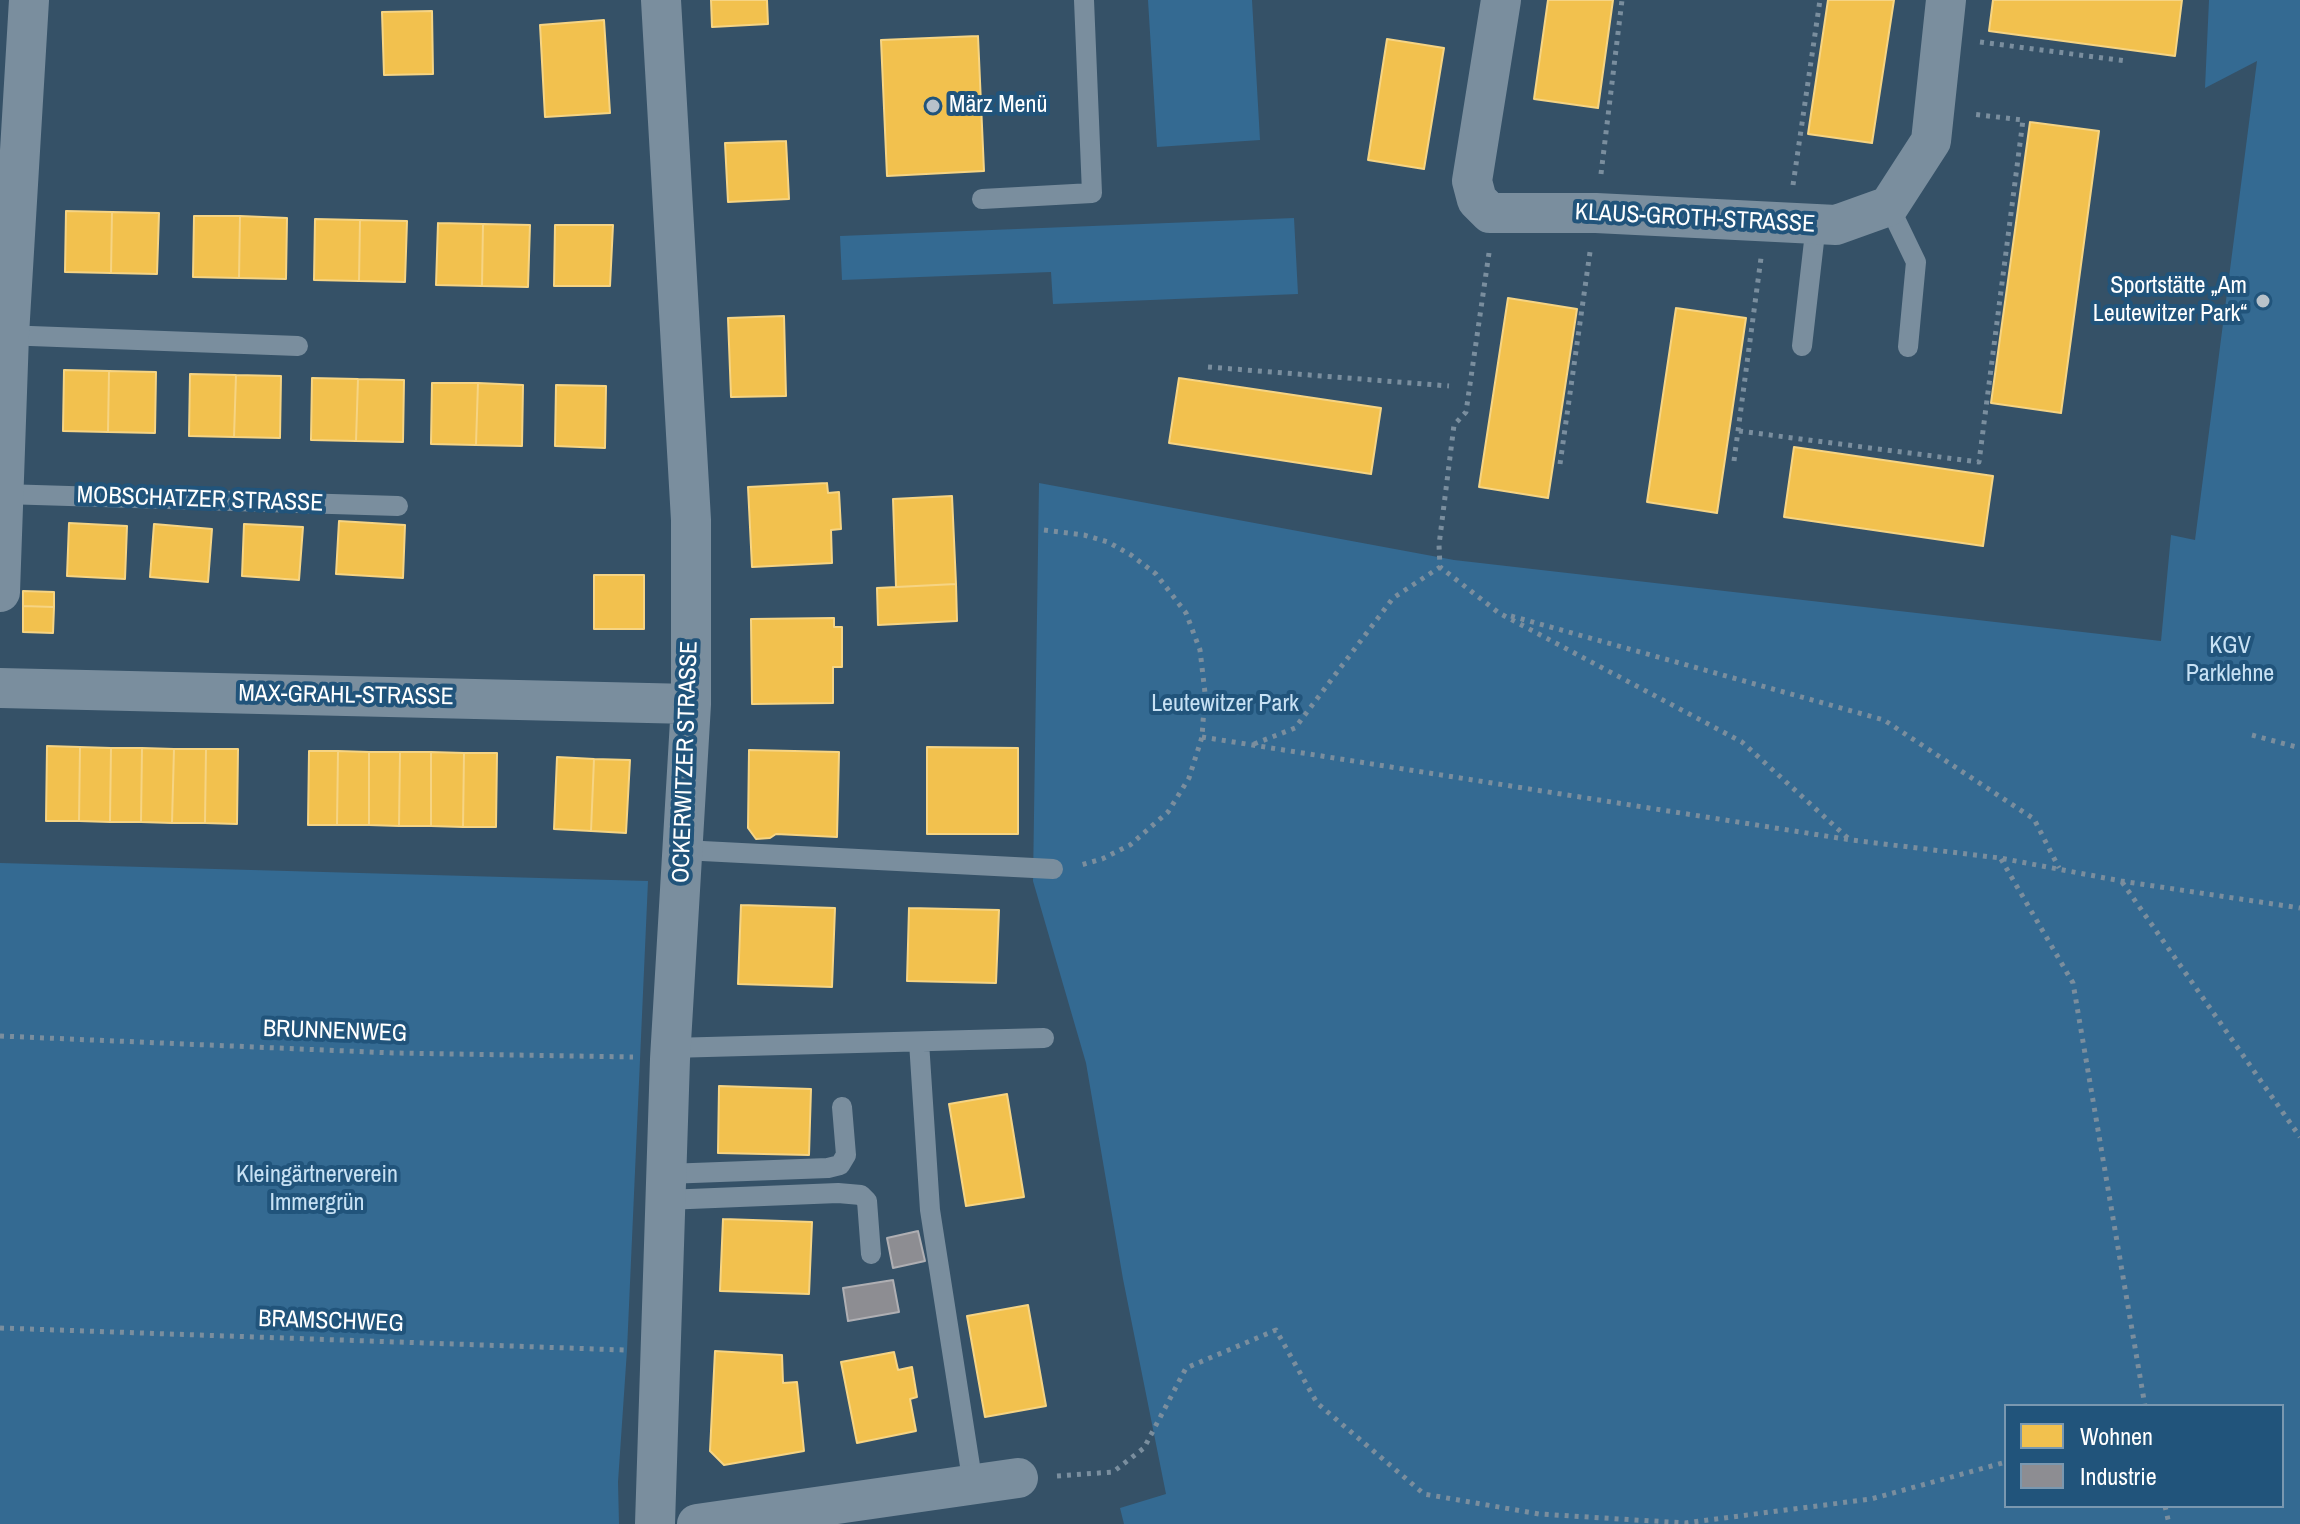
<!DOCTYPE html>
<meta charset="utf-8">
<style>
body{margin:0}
#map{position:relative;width:2300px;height:1524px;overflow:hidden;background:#355167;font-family:"Archivo Narrow",sans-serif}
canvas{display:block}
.legend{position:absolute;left:2004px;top:1404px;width:280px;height:104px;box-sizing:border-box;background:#21547b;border:2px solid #7a98b0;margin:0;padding:10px 14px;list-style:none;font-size:24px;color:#fff}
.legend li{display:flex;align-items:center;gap:16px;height:40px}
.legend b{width:40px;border:2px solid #7a98b0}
</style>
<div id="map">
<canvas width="2300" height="1524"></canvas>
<ul class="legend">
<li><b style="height:22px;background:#f2c14e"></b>Wohnen</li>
<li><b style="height:22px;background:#8d8d92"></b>Industrie</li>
</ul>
</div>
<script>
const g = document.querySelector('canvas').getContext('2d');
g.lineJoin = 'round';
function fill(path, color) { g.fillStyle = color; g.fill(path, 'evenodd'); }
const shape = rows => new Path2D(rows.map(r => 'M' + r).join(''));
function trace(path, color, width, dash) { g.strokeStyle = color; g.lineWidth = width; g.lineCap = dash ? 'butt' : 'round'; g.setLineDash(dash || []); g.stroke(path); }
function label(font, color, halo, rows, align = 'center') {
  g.font = font + ' "Archivo Narrow",sans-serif'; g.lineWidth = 8; g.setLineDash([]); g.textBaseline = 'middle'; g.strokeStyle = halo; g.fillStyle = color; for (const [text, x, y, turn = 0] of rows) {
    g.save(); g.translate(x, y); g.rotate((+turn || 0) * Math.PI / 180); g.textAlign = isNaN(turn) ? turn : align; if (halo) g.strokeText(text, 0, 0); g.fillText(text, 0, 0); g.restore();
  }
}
const green = shape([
 [1148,0,1252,0,1260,140,1157,147],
 [2209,0,2300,0,2300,1524,1124,1524,1120,1508,1166,1494,1123,1279,1086,1063,1033,881,1039,483,1454,560,2161,641,2171,535,2195,540,2257,61,2205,88],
 [2006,1406,2282,1406,2282,1506,2006,1506],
 [1294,218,1298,294,1053,304,1051,272,842,280,840,236],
 [0,863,648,881,627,1350,618,1482,619,1524,0,1524]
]);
const homes = shape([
 [711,0,767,0,768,24,712,27,711,0],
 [1548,0,1613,0,1598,108,1534,99,1548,0],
 [1828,0,1894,0,1872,143,1808,134,1828,0],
 [1993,0,2182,0,2175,56,1989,31,1993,0],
 [432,11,433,74,384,75,382,12,432,11],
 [604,20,610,113,545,117,540,25,604,20],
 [978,36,984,171,887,176,881,40,978,36],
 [1387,39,1444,48,1424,169,1368,160,1387,39],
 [2030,122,2099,131,2061,413,1991,403,2030,122],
 [786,141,789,199,728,202,725,143,786,141],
 [66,211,112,212,111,273,65,272,66,211],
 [112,212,159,213,157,274,111,273,112,212],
 [194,216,240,216,239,278,193,277,194,216],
 [240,216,287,218,286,279,239,278,240,216],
 [315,219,360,220,359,281,314,280,315,219],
 [360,220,407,221,405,282,359,281,360,220],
 [438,223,483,224,482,286,436,285,438,223],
 [483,224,530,225,528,287,482,286,483,224],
 [555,225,613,225,610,286,554,286,555,225],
 [1508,298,1577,309,1548,498,1479,487,1508,298],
 [1676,308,1746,318,1717,513,1647,502,1676,308],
 [784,316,786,396,731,397,728,318,784,316],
 [64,370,109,371,108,432,63,431,64,370],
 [109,371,156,372,155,433,108,432,109,371],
 [190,374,236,375,234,437,189,436,190,374],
 [236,375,281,376,280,438,234,437,236,375],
 [312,378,358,379,356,441,311,440,312,378],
 [1179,378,1381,408,1371,474,1169,443,1179,378],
 [358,379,404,380,403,442,356,441,358,379],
 [432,383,478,383,476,445,431,444,432,383],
 [478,383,523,385,522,446,476,445,478,383],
 [556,385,606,386,605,448,555,446,556,385],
 [1794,447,1993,476,1983,546,1784,517,1794,447],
 [827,483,828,493,839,492,841,529,831,530,832,563,752,567,748,487,827,483],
 [952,496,956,584,896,587,893,499,952,496],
 [339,521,405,525,403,578,336,574,339,521],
 [69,523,127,526,125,579,67,576,69,523],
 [154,524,212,529,208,582,150,577,154,524],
 [244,524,303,527,299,580,242,576,244,524],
 [594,575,644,575,644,629,594,629,594,575],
 [956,584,957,621,878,625,877,588,956,584],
 [23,591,54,592,54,607,23,606,23,591],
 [23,606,54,607,53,633,23,632,23,606],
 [834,618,834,627,842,627,842,667,833,667,833,703,752,704,751,619,834,618],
 [47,746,80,747,79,821,46,821,47,746],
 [80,747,111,748,110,822,79,821,80,747],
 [927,747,1018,748,1018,834,927,834,927,747],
 [111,748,142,748,141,822,110,822,111,748],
 [142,748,174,749,172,823,141,822,142,748],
 [174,749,206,749,205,823,172,823,174,749],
 [206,749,238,749,237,824,205,823,206,749],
 [749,750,839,752,837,837,776,834,770,838,756,839,748,828,749,750],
 [309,751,338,751,337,825,308,825,309,751],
 [338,751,369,752,369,825,337,825,338,751],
 [369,752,400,752,399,826,369,825,369,752],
 [400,752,431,752,431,826,399,826,400,752],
 [431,752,464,753,463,827,431,826,431,752],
 [464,753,497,753,496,827,463,827,464,753],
 [557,757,594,759,591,831,554,829,557,757],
 [594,759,630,760,626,833,591,831,594,759],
 [741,905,835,908,832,987,738,984,741,905],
 [909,908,999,910,996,983,907,981,909,908],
 [719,1086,811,1089,809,1155,718,1153,719,1086],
 [1007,1094,1024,1197,966,1206,949,1104,1007,1094],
 [723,1219,812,1222,809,1294,720,1291,723,1219],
 [1028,1305,1046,1406,985,1417,967,1316,1028,1305],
 [715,1351,782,1355,783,1383,797,1382,804,1451,724,1465,710,1451,715,1351],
 [894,1352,898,1370,912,1367,917,1397,910,1399,916,1431,857,1443,841,1362,894,1352]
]);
const industry = shape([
 [918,1231,925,1261,893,1268,887,1238,918,1231],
 [893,1280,899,1312,848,1321,843,1288,893,1280]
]);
const path = shape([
 [1980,42,2126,61],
 [1601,174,1622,0],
 [1793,185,1820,0],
 [1489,253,1466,412,1454,425,1439,545,1440,567,1499,613,1742,742,1850,840],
 [1208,367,1449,386],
 [1739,431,1979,462,2023,120,1971,114],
 [1734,461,1761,258],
 [1560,464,1590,252],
 [1044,530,1084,535,1108,542,1131,555,1156,574,1186,613,1200,650,1205,693,1202,737,1189,778,1168,812,1130,845,1102,859,1081,865],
 [1511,616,1884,720,2034,819,2059,868],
 [2252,735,2300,748],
 [1202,737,1851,840,2000,858,2121,881,2300,908],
 [1254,744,1295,728,1393,598,1440,567],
 [2001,859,2073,983,2145,1406],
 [2122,882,2300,1137],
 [0,1036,393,1053,633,1057],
 [0,1328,624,1350],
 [1057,1476,1113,1472,1144,1448,1186,1368,1276,1330,1317,1403,1424,1494,1539,1514,1685,1523,1871,1499,2006,1462],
 [2165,1506,2169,1524]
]);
const service = shape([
 [982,199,1092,193,1084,0],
 [1889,206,1916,262,1908,347],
 [4,335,298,346],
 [1802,346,1816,224],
 [3,494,398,506],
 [683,850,1053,869],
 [919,1042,930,1210,973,1485],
 [670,1048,1044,1038],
 [666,1174,828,1168,840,1165,846,1155,842,1107],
 [665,1200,838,1193,861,1195,867,1201,871,1254]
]);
const minor = shape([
 [1501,0,1472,181,1477,200,1490,213,1596,213,1836,225,1889,206,1931,141,1946,0],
 [0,592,9,335,29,0],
 [0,688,691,704],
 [655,1524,670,1059,691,704,691,520,661,0],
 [697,1524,1018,1478]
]);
const markers = [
 [933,106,8,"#b8c2ca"],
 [2263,301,8,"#b8c2ca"]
];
const poiNames = [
 ["März Menü",949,106],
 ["Sportstätte „Am",2247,287,"right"],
 ["Leutewitzer Park“",2247,315,"right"]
];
const streetNames = [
 ["KLAUS-GROTH-STRASSE",1695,219,3],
 ["MOBSCHATZER STRASSE",200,500,2],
 ["MAX-GRAHL-STRASSE",346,696,1],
 ["OCKERWITZER STRASSE",686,762,-88],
 ["BRUNNENWEG",335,1032,2],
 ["BRAMSCHWEG",331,1322,2]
];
const parkNames = [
 ["KGV",2230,647],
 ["Parklehne",2230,675],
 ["Leutewitzer Park",1225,705],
 ["Kleingärtnerverein",317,1176],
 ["Immergrün",317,1204]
];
fill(green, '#346a92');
fill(homes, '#f2c14e');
trace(homes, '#f6d483', 2);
fill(industry, '#8d8d92');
trace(industry, '#afafb3', 2);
trace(path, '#7a8e9e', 5, [4, 6]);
trace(service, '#7a8e9e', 20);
trace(minor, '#7a8e9e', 40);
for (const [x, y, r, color] of markers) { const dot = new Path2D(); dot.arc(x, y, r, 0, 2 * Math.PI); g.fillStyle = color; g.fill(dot); trace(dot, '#21547b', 3); }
label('24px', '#fff', '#21547b', poiNames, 'left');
label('24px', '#fff', '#21547b', streetNames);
label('24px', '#c7e1f4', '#21547b', parkNames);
</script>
